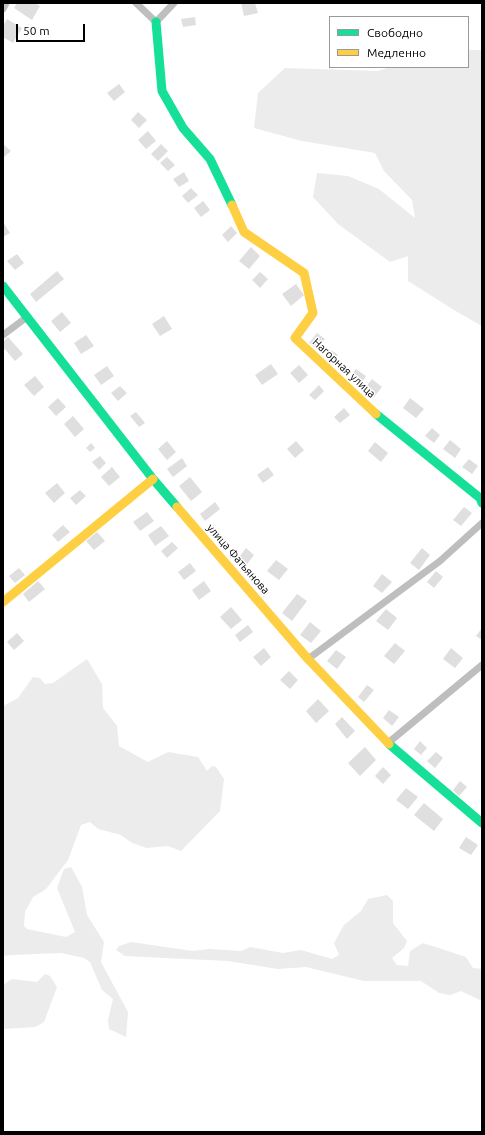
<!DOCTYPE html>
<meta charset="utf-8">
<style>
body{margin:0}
#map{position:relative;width:485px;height:1135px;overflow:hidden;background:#fff;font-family:Ubuntu,sans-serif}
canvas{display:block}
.frame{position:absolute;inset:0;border:4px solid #000;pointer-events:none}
.legend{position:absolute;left:329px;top:16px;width:140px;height:52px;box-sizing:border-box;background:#fff;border:1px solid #999;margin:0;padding:5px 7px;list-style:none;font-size:12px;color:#000}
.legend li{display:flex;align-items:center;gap:8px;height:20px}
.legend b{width:20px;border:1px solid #999}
.scale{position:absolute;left:16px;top:24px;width:69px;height:18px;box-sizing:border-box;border:2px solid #000;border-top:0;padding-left:5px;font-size:12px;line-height:14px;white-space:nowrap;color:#000;-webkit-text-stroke:3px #fff;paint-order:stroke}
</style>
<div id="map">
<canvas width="485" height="1135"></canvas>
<div class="frame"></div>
<ul class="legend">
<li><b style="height:5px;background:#16e098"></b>Свободно</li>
<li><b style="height:5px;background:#ffcf43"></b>Медленно</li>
</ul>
<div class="scale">50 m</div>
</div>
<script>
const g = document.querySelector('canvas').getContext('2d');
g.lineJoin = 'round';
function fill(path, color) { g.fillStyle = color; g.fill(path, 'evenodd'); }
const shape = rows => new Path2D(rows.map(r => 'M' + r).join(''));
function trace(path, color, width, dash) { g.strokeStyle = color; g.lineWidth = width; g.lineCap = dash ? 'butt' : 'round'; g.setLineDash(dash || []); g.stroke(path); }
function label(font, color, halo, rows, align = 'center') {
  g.font = font + ' Ubuntu,sans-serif'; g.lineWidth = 3; g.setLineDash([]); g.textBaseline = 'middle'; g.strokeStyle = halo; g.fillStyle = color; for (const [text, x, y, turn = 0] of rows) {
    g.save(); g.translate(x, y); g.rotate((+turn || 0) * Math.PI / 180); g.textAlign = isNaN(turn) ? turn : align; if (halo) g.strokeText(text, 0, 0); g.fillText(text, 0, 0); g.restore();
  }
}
const green = shape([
 [468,50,482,50,482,326,454,310,408,281,408,256,390,262,338,224,313,197,317,173,348,176,379,189,415,218,412,200,384,171,375,153,302,141,254,128,258,93,285,68,378,71,390,67,468,67],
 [87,659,102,684,103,708,117,726,119,746,148,762,168,752,198,757,207,771,212,766,216,767,224,779,220,811,181,851,168,846,147,848,132,843,121,835,98,829,90,822,81,825,68,860,46,889,33,897,25,912,24,926,27,929,66,937,75,932,57,888,64,869,71,867,82,887,87,915,104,942,101,962,128,1012,126,1037,109,1029,108,1020,113,999,102,990,90,962,84,958,61,953,11,955,3,956,3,706,18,698,33,677,40,678,45,684,53,683],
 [387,895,393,901,393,923,407,941,404,948,392,958,397,965,408,966,410,951,423,943,466,957,473,968,482,969,482,1001,461,991,450,995,439,993,421,981,364,981,306,967,278,969,228,961,125,956,116,950,119,946,131,942,193,951,209,949,241,951,250,947,283,953,301,950,332,959,339,955,334,943,344,925,361,911,368,899],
 [45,974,50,976,57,987,44,1022,35,1027,3,1029,3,985,12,979,37,982]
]);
const building = shape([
 [17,3,35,3,40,6,32,20,14,8],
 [241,3,255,3,258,13,244,16],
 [195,17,196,25,183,27,181,19],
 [7,19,22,28,13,43,3,37,3,26],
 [119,84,125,92,114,101,107,93],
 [138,112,147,120,139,128,131,120],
 [148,131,156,141,146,149,138,140],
 [161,144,168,151,158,161,151,154],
 [4,145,11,151,3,158,3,146],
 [167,157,175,165,168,171,160,163],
 [184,172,189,181,179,187,173,179],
 [191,188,198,195,188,203,182,196],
 [203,201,210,210,201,217,194,208],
 [3,222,10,233,3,237],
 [231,226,237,233,228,242,222,235],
 [251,247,260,256,249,269,239,261],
 [17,254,24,263,15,270,7,261],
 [57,271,64,279,36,302,30,294],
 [260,272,268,279,260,288,252,280],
 [296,284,304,295,291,306,282,294],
 [62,312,71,323,60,332,51,321],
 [164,316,172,329,160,336,152,324],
 [317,333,325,339,317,349,309,343],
 [86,335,94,346,81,354,74,343],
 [8,337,23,354,15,361,3,347,3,342],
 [331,350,338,355,333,362,326,357],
 [271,364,278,374,262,385,255,375],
 [299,365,308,375,299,383,290,373],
 [107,366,114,376,101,385,94,375],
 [356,369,366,376,362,382,352,374],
 [35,376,44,387,34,396,24,385],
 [372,379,382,387,374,397,364,389],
 [319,385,324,391,315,400,309,395],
 [120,386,127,393,118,401,111,393],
 [58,398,66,407,56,416,48,407],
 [410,398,424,409,416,418,403,408],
 [344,408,350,415,340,423,334,417],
 [136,412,145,423,139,427,130,416],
 [73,416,84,429,75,437,64,424],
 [432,428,440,435,434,443,425,436],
 [450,440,461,449,455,458,443,449],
 [167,441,176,452,167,460,158,449],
 [296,441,304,450,295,458,287,449],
 [375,442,388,453,381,462,368,451],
 [91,443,95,448,90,452,86,448],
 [100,456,106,463,99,470,92,462],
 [182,458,187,466,173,477,167,469],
 [469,459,478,466,472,474,462,467],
 [112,467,120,477,109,486,101,477],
 [268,467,274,475,263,483,257,475],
 [190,477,202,492,191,501,179,486],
 [57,483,65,493,54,503,45,493],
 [80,490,86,496,76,505,70,498],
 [215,502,220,509,205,521,200,514],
 [464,507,472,513,461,526,453,520],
 [147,512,154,521,140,531,133,522],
 [63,525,70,532,58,542,52,535],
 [161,526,169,536,155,546,148,535],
 [97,532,105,541,94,550,86,541],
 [172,542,178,548,167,558,161,551],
 [246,548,254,555,245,567,237,560],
 [422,548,430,555,419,570,410,563],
 [276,560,288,569,279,580,267,571],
 [190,563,196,571,184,580,178,572],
 [19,568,25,575,15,583,9,576],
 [436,571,443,577,434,588,427,582],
 [382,574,392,582,382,593,373,586],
 [38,581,45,589,29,602,23,594],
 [204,581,211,591,199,600,192,590],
 [297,594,307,601,292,621,282,613],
 [231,607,242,620,231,629,220,617],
 [386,609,397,618,388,630,376,621],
 [310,622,321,631,311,643,300,635],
 [248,625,253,632,240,642,235,635],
 [482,628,482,640,476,636],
 [17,633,24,641,14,650,7,642],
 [395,643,405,651,394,664,384,656],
 [264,648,271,657,261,666,253,657],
 [451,648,463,658,455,668,443,659],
 [336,650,346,657,337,669,327,661],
 [289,671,298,680,290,689,280,680],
 [367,685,374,690,364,702,358,697],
 [318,699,329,711,316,723,306,711],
 [389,710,399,717,392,726,383,718],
 [342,717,355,731,347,739,335,724],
 [420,741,427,748,421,755,414,749],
 [365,747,376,760,360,776,348,763],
 [436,752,443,758,435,768,427,761],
 [383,767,391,775,383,784,375,776],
 [460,781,467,787,459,796,453,790],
 [406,788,418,797,408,809,396,800],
 [424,803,443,819,434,831,414,815],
 [466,837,478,845,471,855,459,848]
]);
const street = shape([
 [136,3,156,22,174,3],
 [3,9,6,3],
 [3,335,27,317],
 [308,659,440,561,482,523],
 [388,743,482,665]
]);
const fast = shape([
 [156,22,162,91,183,128,210,159,232,205],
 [3,286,153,479,177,507],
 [376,414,480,498,482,503],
 [389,744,482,823]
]);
const slow = shape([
 [232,205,244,232,304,273,313,313,295,338,376,414],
 [177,507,308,659,389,744],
 [3,602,153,479]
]);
const streetNames = [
 ["Нагорная улица",344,368,43],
 ["улица Фатьянова",238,559,49]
];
fill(green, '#ececec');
fill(building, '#dfdfdf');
trace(street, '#bebebe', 7);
trace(fast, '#16e098', 9);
trace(slow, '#ffcf43', 9);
label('11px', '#000', '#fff', streetNames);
</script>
